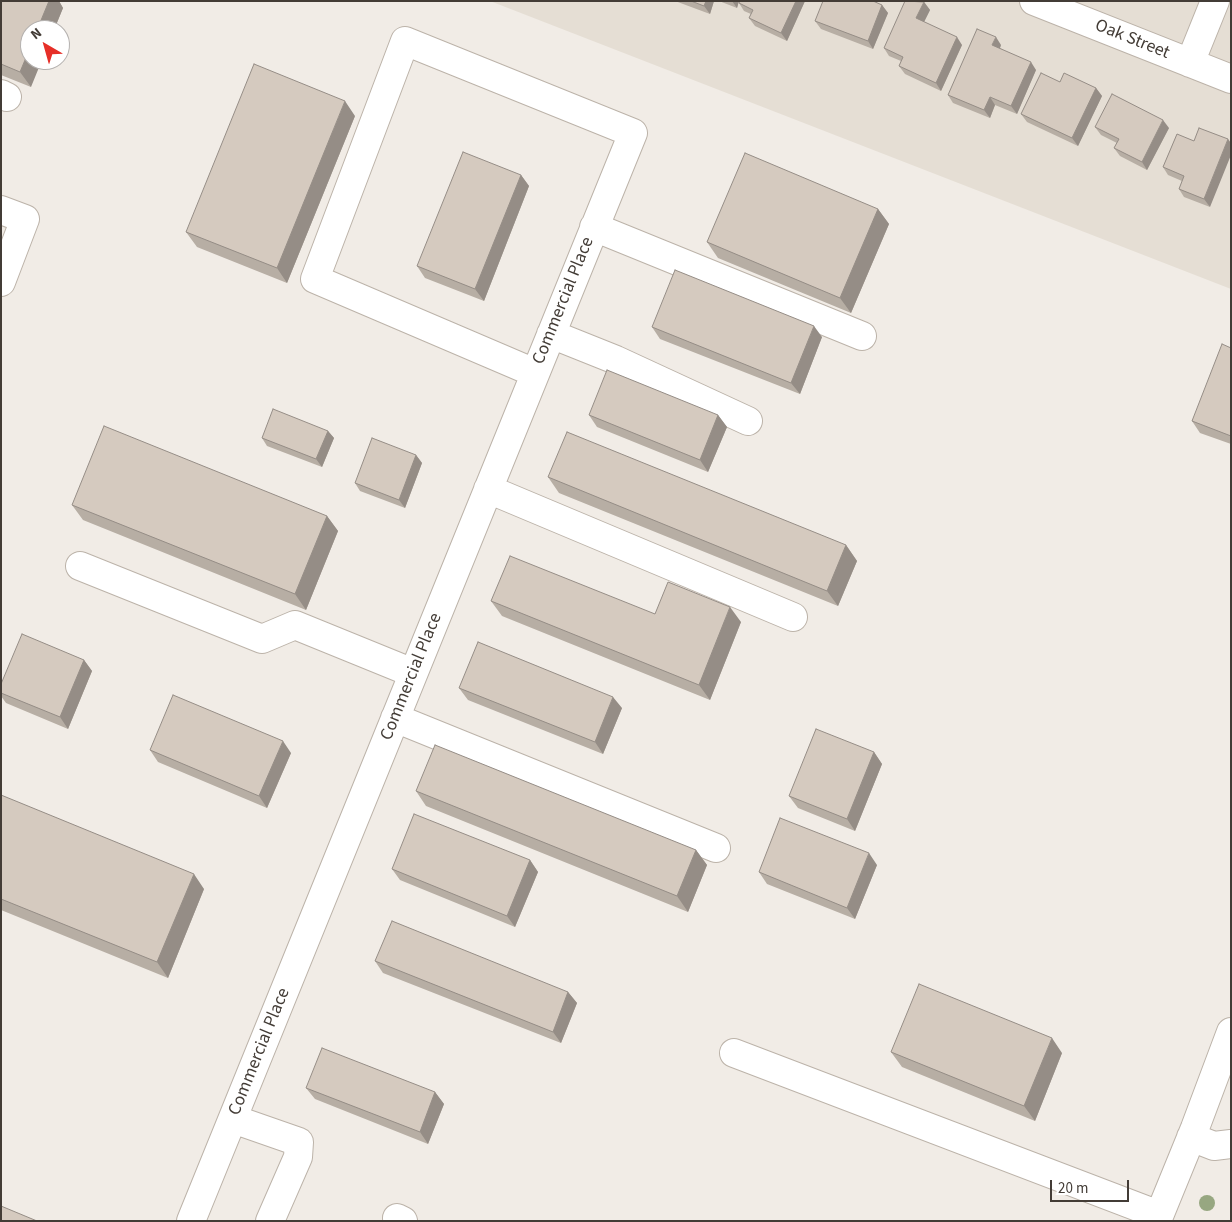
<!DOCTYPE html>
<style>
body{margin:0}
#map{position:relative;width:1232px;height:1222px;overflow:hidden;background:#f1ece6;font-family:"Source Sans 3",sans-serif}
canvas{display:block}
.frame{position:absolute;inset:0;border:2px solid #433c36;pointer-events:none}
.north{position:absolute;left:20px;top:20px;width:50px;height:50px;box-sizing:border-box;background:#fff;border:1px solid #b4b1af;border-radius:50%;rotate:322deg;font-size:14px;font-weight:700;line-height:20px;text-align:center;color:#433c36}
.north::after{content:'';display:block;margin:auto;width:18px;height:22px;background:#e62f28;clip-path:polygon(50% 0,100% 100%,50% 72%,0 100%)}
.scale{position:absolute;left:1050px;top:1180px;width:79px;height:22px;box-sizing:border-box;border:2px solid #433c36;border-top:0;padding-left:6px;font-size:15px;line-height:18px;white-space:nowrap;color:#433c36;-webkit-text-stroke:4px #fff;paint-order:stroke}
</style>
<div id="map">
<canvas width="1232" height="1222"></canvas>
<div class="frame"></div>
<div class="north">N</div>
<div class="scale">20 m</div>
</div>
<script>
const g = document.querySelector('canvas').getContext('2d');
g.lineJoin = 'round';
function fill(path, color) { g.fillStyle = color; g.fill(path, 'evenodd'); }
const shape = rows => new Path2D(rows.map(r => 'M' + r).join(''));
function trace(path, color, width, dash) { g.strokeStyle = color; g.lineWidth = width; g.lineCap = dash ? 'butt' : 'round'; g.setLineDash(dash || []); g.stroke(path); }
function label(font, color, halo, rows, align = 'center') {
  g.font = font + ' "Source Sans 3",sans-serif'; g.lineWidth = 5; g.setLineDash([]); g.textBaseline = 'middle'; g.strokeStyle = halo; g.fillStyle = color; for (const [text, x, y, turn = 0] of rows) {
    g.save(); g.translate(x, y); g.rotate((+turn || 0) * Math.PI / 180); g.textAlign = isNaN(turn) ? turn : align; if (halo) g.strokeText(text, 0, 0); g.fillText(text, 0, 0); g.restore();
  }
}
const residential = shape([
 [490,1,1231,1,1231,289]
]);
const minor = shape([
 [1034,1,1231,79],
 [1190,63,1215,1],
 [1,94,7,97],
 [1,210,25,219,1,282],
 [594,227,862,336],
 [551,334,616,360,748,421],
 [488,489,793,617],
 [80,566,262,639,295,625,413,673],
 [395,718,716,848],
 [734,1053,1159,1215],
 [233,1119,299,1142,298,1157,270,1221],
 [1191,1137,1214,1146,1231,1144],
 [397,1218,403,1221],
 [191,1221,633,133,405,41,315,279,535,373],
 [1157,1221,1195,1128,1231,1032]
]);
const trees = [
 [1207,1203]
];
const wall = shape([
 [1,1,59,1,63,8,54,30,30,30,31,87,1,75],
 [675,1,714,1,710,14],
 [719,1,739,1,737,8],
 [805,1,787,41,755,26,749,18,751,14,744,11,739,3],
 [924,2,930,10,924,22,962,45,941,91,905,74,899,66,901,61,889,56,884,48],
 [882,5,888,13,873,49,821,29,815,21],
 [1001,45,1000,48,1036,70,1017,114,995,105,990,118,953,103,948,95],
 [1060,82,1096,88,1102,96,1078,146,1027,122,1021,114],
 [355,116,287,283,197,247,186,232],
 [1095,127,1169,128,1147,170,1120,156,1114,148,1117,143,1101,135],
 [1177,134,1210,207,1184,197,1179,189,1182,181,1168,175,1163,167],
 [521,175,529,186,484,301,425,278,417,266],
 [878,209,889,224,851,313,718,258,707,242],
 [652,327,822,337,800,394,660,339],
 [1231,348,1231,444,1200,433,1192,421],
 [589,415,718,415,727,427,708,472,597,427],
 [328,431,334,438,322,467,267,446,262,438],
 [416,455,422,463,405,508,360,491,355,483],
 [548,477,846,545,857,561,838,606,559,493],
 [72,505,327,516,338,531,306,610,83,520],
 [491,601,655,614,741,622,710,700,502,616],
 [84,660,92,671,68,729,6,703,1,696,1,684],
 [459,688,622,708,603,754,468,700],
 [150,750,291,753,267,808,158,762],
 [874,752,882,764,855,831,798,808,789,796],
 [416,791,696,850,707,865,688,912,426,806],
 [1,795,204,889,168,978,1,910],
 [530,860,538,872,515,927,400,880,392,869],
 [877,865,855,919,767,884,759,872],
 [375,961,568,992,577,1003,561,1043,383,973],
 [891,1052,1062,1053,1035,1121,902,1067],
 [306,1088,435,1092,444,1104,428,1144,315,1099]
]);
const shadedWall = shape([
 [49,1,59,1,63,8,54,30,37,30],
 [706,1,714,1,710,14,704,6],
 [732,1,739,1,737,8],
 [796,1,805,1,787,41,781,33],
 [924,2,930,10,922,26,916,18],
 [882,5,888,13,873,49,868,41],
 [957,37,962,45,941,91,936,83],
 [996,37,1001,45,998,53,992,45],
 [30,48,30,60,42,60,31,87,20,72],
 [1031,62,1036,70,1017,114,1011,106],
 [1096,88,1102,96,1078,146,1072,138],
 [990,97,995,105,990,118,984,110],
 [345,101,355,116,287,283,277,268],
 [1163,120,1169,128,1147,170,1142,162],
 [1228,139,1231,143,1231,155,1210,207,1204,199],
 [521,175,529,186,484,301,475,289],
 [878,209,889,224,851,313,840,298],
 [814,326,822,337,800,394,791,383],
 [718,415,727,427,708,472,700,460],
 [328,431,334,438,322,467,316,459],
 [416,455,422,463,405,508,399,500],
 [327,516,338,531,306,610,295,594],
 [846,545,857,561,838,606,827,591],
 [730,607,741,622,710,700,699,685],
 [84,660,92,671,68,729,60,717],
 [613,697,622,708,603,754,595,742],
 [283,741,291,753,267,808,259,796],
 [874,752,882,764,855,831,847,819],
 [696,850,707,865,688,912,677,896],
 [869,853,877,865,855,919,847,908],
 [530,860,538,872,515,927,507,916],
 [194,874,204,889,168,978,157,962],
 [568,992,577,1003,561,1043,553,1032],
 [1052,1038,1062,1053,1035,1121,1024,1106],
 [435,1092,444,1104,428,1144,420,1132]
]);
const building = shape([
 [1,1,49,1,37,30,30,30,30,48,20,72,1,64,1,1],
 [691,1,706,1,704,6,691,1],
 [740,1,796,1,781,33,749,18,753,10,739,3,740,1],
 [823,1,873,1,882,5,868,41,815,21,823,1],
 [905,1,924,2,916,18,957,37,936,83,899,66,903,57,884,48,905,1],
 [977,29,996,37,992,45,1031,62,1011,106,990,97,984,110,948,95,977,29],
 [254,64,345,101,277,268,186,232,254,64],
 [1041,73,1060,82,1064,73,1096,88,1072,138,1021,114,1041,73],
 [1112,94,1163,120,1142,162,1114,148,1119,139,1095,127,1112,94],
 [1199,128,1228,139,1204,199,1179,189,1184,176,1163,167,1177,134,1194,141,1199,128],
 [463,152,521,175,475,289,417,266,463,152],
 [745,153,878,209,840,298,707,242,745,153],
 [675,270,814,326,791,383,652,327,675,270],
 [1222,344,1231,348,1231,436,1192,421,1222,344],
 [607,370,718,415,700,460,589,415,607,370],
 [273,409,328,431,316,459,262,438,273,409],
 [104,426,327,516,295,594,72,505,104,426],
 [567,432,846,545,827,591,548,477,567,432],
 [372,438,416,455,399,500,355,483,372,438],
 [510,556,655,614,668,582,730,607,699,685,491,601,510,556],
 [22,634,84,660,60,717,1,693,1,684,22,634],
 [478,642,613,697,595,742,459,688,478,642],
 [173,695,283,741,259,796,150,750,173,695],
 [816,729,874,752,847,819,789,796,816,729],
 [435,745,696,850,677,896,416,791,435,745],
 [1,795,194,874,157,962,1,899,1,795],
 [414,814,530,860,507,916,392,869,414,814],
 [780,818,869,853,847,908,759,872,780,818],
 [392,921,568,992,553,1032,375,961,392,921],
 [919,984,1052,1038,1024,1106,891,1052,919,984],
 [322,1048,435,1092,420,1132,306,1088,322,1048],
 [1,1206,37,1221,1,1221,1,1206]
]);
const streetNames = [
 ["Oak Street",1132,40,22],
 ["Commercial Place",564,301,-68],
 ["Commercial Place",412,677,-68],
 ["Commercial Place",260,1052,-68]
];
fill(residential, '#e5ded4');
trace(minor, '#bcb3a9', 30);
trace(minor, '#fff', 28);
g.fillStyle = '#97a781';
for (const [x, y] of trees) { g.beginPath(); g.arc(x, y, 8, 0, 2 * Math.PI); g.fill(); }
fill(wall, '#b7aea4');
fill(shadedWall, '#958d86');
fill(building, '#d5cabf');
trace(building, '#958d86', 1);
label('18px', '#433c36', '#fff', streetNames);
</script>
